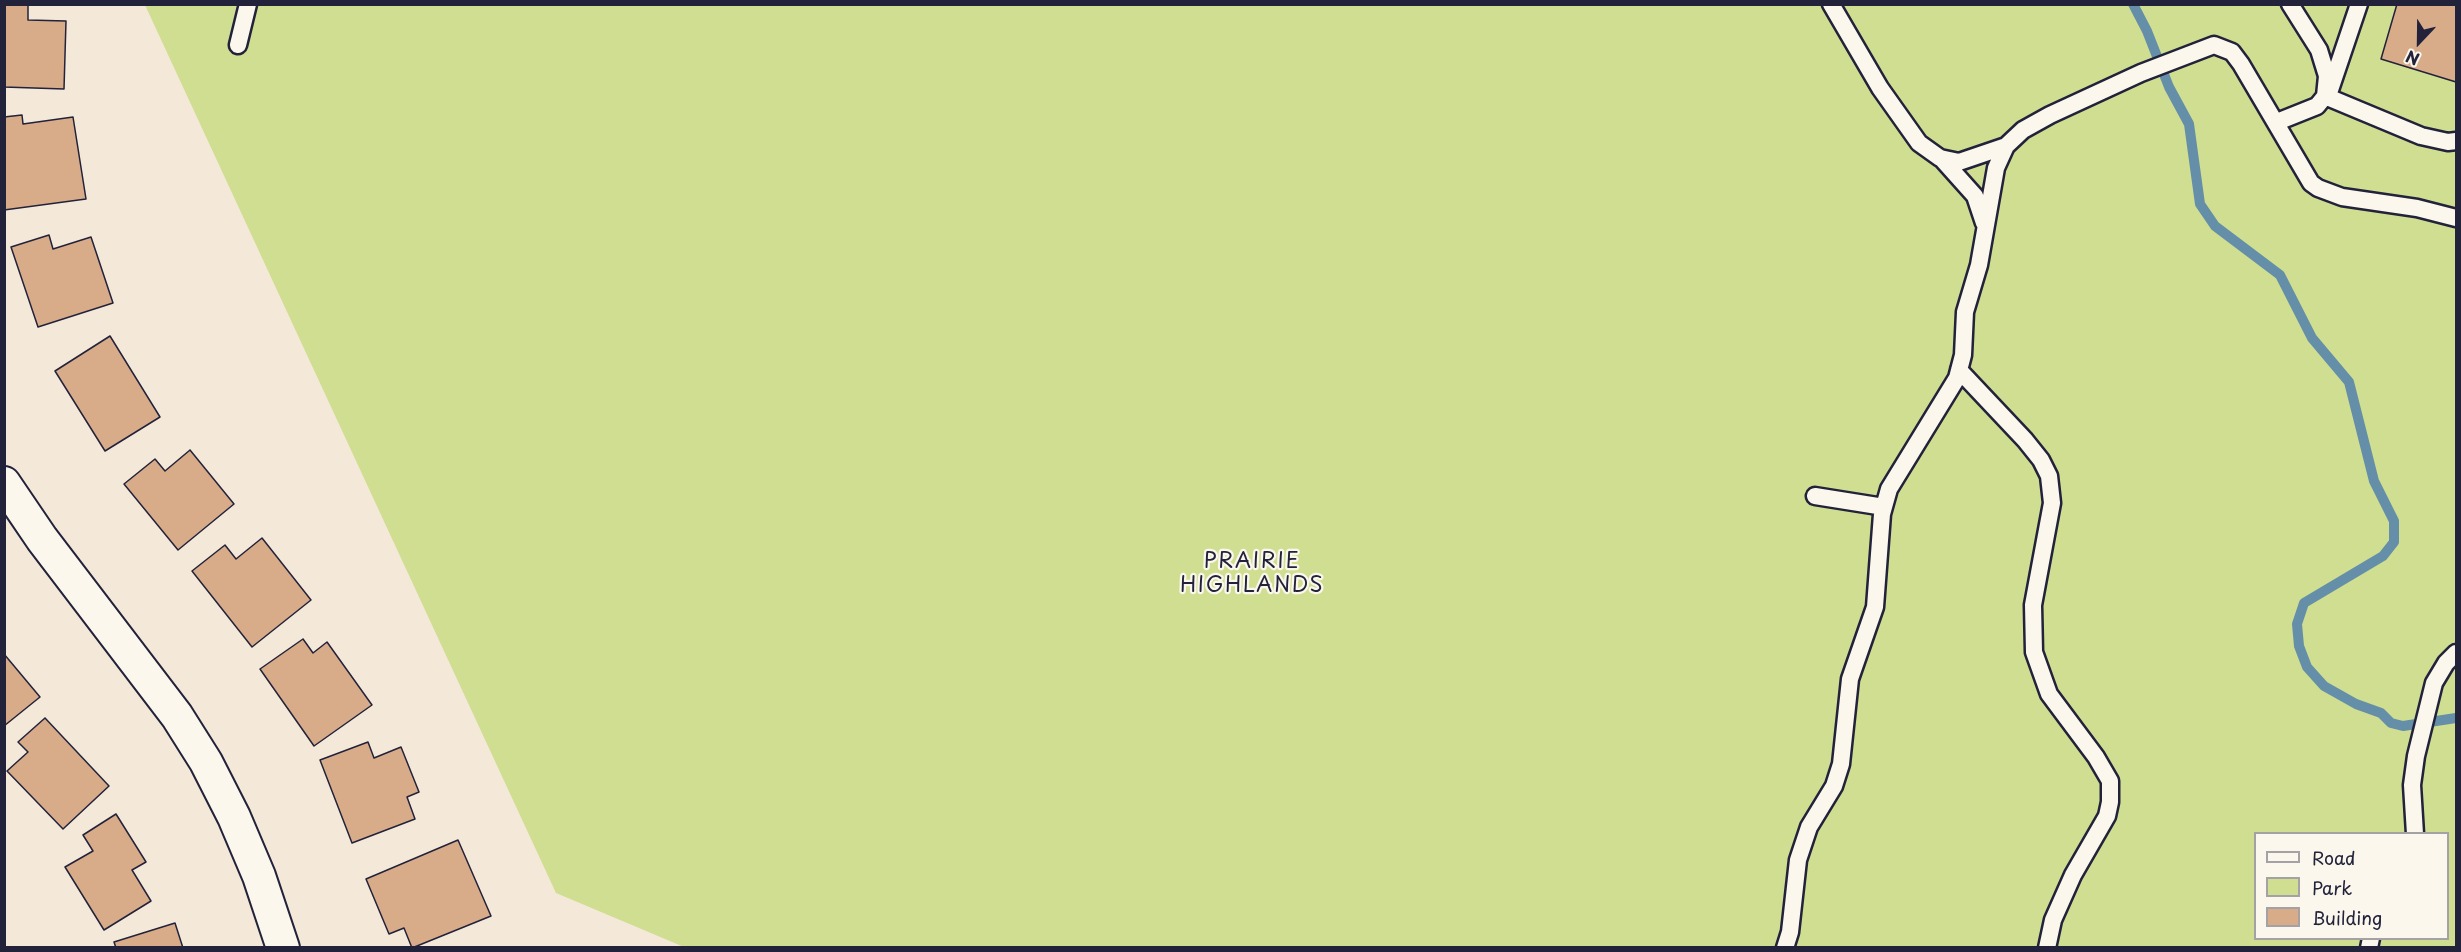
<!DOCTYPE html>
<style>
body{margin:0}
#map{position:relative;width:2461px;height:952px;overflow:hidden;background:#f4e8d8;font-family:"Playpen Sans",sans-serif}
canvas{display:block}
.frame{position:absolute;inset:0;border:6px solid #22223b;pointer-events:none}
.legend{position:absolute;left:2254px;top:832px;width:195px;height:108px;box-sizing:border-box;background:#fbf7ec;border:2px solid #a4a2a5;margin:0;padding:8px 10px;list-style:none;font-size:18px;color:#22223b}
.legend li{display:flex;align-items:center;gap:12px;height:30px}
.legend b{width:30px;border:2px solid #a4a2a5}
.north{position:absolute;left:2389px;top:12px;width:60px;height:60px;-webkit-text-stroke:4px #fbf7ec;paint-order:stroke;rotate:202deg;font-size:16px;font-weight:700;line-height:24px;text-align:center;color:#22223b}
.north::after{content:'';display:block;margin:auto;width:21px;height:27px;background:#22223b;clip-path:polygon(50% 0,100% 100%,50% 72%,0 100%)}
</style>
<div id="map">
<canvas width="2461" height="952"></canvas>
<div class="frame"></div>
<ul class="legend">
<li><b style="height:8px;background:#fbf7ec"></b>Road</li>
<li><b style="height:16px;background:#d0de91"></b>Park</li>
<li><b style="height:16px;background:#d8ab89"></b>Building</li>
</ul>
<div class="north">N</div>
</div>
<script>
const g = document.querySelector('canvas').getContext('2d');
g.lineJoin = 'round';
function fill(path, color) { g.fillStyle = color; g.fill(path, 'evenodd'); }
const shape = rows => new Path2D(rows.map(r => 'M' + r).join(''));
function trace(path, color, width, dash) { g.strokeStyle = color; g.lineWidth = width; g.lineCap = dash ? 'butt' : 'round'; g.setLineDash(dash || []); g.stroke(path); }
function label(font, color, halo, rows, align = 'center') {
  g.font = font + ' "Playpen Sans",sans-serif'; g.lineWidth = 4.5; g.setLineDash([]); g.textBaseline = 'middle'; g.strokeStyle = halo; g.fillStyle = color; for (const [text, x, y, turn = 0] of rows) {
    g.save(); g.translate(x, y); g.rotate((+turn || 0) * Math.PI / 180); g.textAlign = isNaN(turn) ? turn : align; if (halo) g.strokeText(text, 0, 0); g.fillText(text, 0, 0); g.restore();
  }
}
const green = shape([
 [145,5,2456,5,2456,947,684,947,556,893],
 [2256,834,2448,834,2448,938,2256,938]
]);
const stream = shape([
 [2133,4,2147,31,2169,87,2189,124,2200,204,2215,226,2280,275,2312,338,2349,382,2374,481,2394,521,2394,542,2383,556,2304,603,2297,624,2299,646,2307,667,2324,686,2356,704,2381,713,2391,723,2403,726,2456,718]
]);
const building = shape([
 [4,4,28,4,28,20,66,21,64,89,4,87,4,4],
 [2397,4,2456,4,2456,82,2381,59,2397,4],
 [22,115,23,124,73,117,86,199,4,210,4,117,22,115],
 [49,235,53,249,91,237,113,303,38,327,11,247,49,235],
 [110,336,160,417,105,451,55,371,110,336],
 [190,450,234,504,178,550,124,484,155,459,165,471,190,450],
 [262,538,311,600,252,647,192,571,225,545,236,559,262,538],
 [303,639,313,653,327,642,372,705,314,746,260,669,303,639],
 [4,654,40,697,4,726,4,654],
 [45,718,109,786,63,829,7,771,28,752,18,742,45,718],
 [368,742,374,758,401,747,419,792,407,797,415,819,352,843,320,760,368,742],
 [116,814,146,862,132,870,151,901,104,930,65,867,93,851,83,835,116,814],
 [458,840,491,916,412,948,404,928,389,934,366,879,458,840],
 [175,923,183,948,116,948,114,942,175,923]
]);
const service = shape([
 [1831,4,1880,88,1919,143,1940,158,1959,162,2006,146],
 [2290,4,2319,50,2327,76,2325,96,2421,136,2448,142,2456,141],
 [238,45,248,4],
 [2277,122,2317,106,2330,90,2359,4],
 [1941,158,1975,196,1984,223],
 [1959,370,2025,440,2041,460,2049,476,2052,503,2033,605,2034,652,2049,694,2096,757,2110,781,2110,802,2107,816,2073,875,2053,920,2047,948],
 [1815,496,1884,507],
 [2415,834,2412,785,2416,756,2434,683,2446,663,2456,653],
 [1785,948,1790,932,1798,860,1809,827,1834,786,1841,764,1850,679,1875,607,1882,514,1889,489,1957,378,1963,355,1965,312,1979,265,1996,168,2006,146,2023,130,2050,115,2141,73,2214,45,2232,52,2241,64,2311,183,2318,188,2342,197,2417,208,2456,218],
 [2369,948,2371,938]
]);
const minor = shape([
 [4,483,42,539,177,716,206,762,234,817,259,876,283,948]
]);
const quarterNames = [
 ["PRAIRIE",1252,562],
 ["HIGHLANDS",1252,586]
];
fill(green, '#d0de91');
trace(stream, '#658fa9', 10);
fill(building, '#d8ab89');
trace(building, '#22223b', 1.5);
trace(service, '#22223b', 21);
trace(minor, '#22223b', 36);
trace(service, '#fbf7ec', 16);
trace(minor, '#fbf7ec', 32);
g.letterSpacing = '1.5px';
label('21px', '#22223b', '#fbf7ec', quarterNames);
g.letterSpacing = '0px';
</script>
